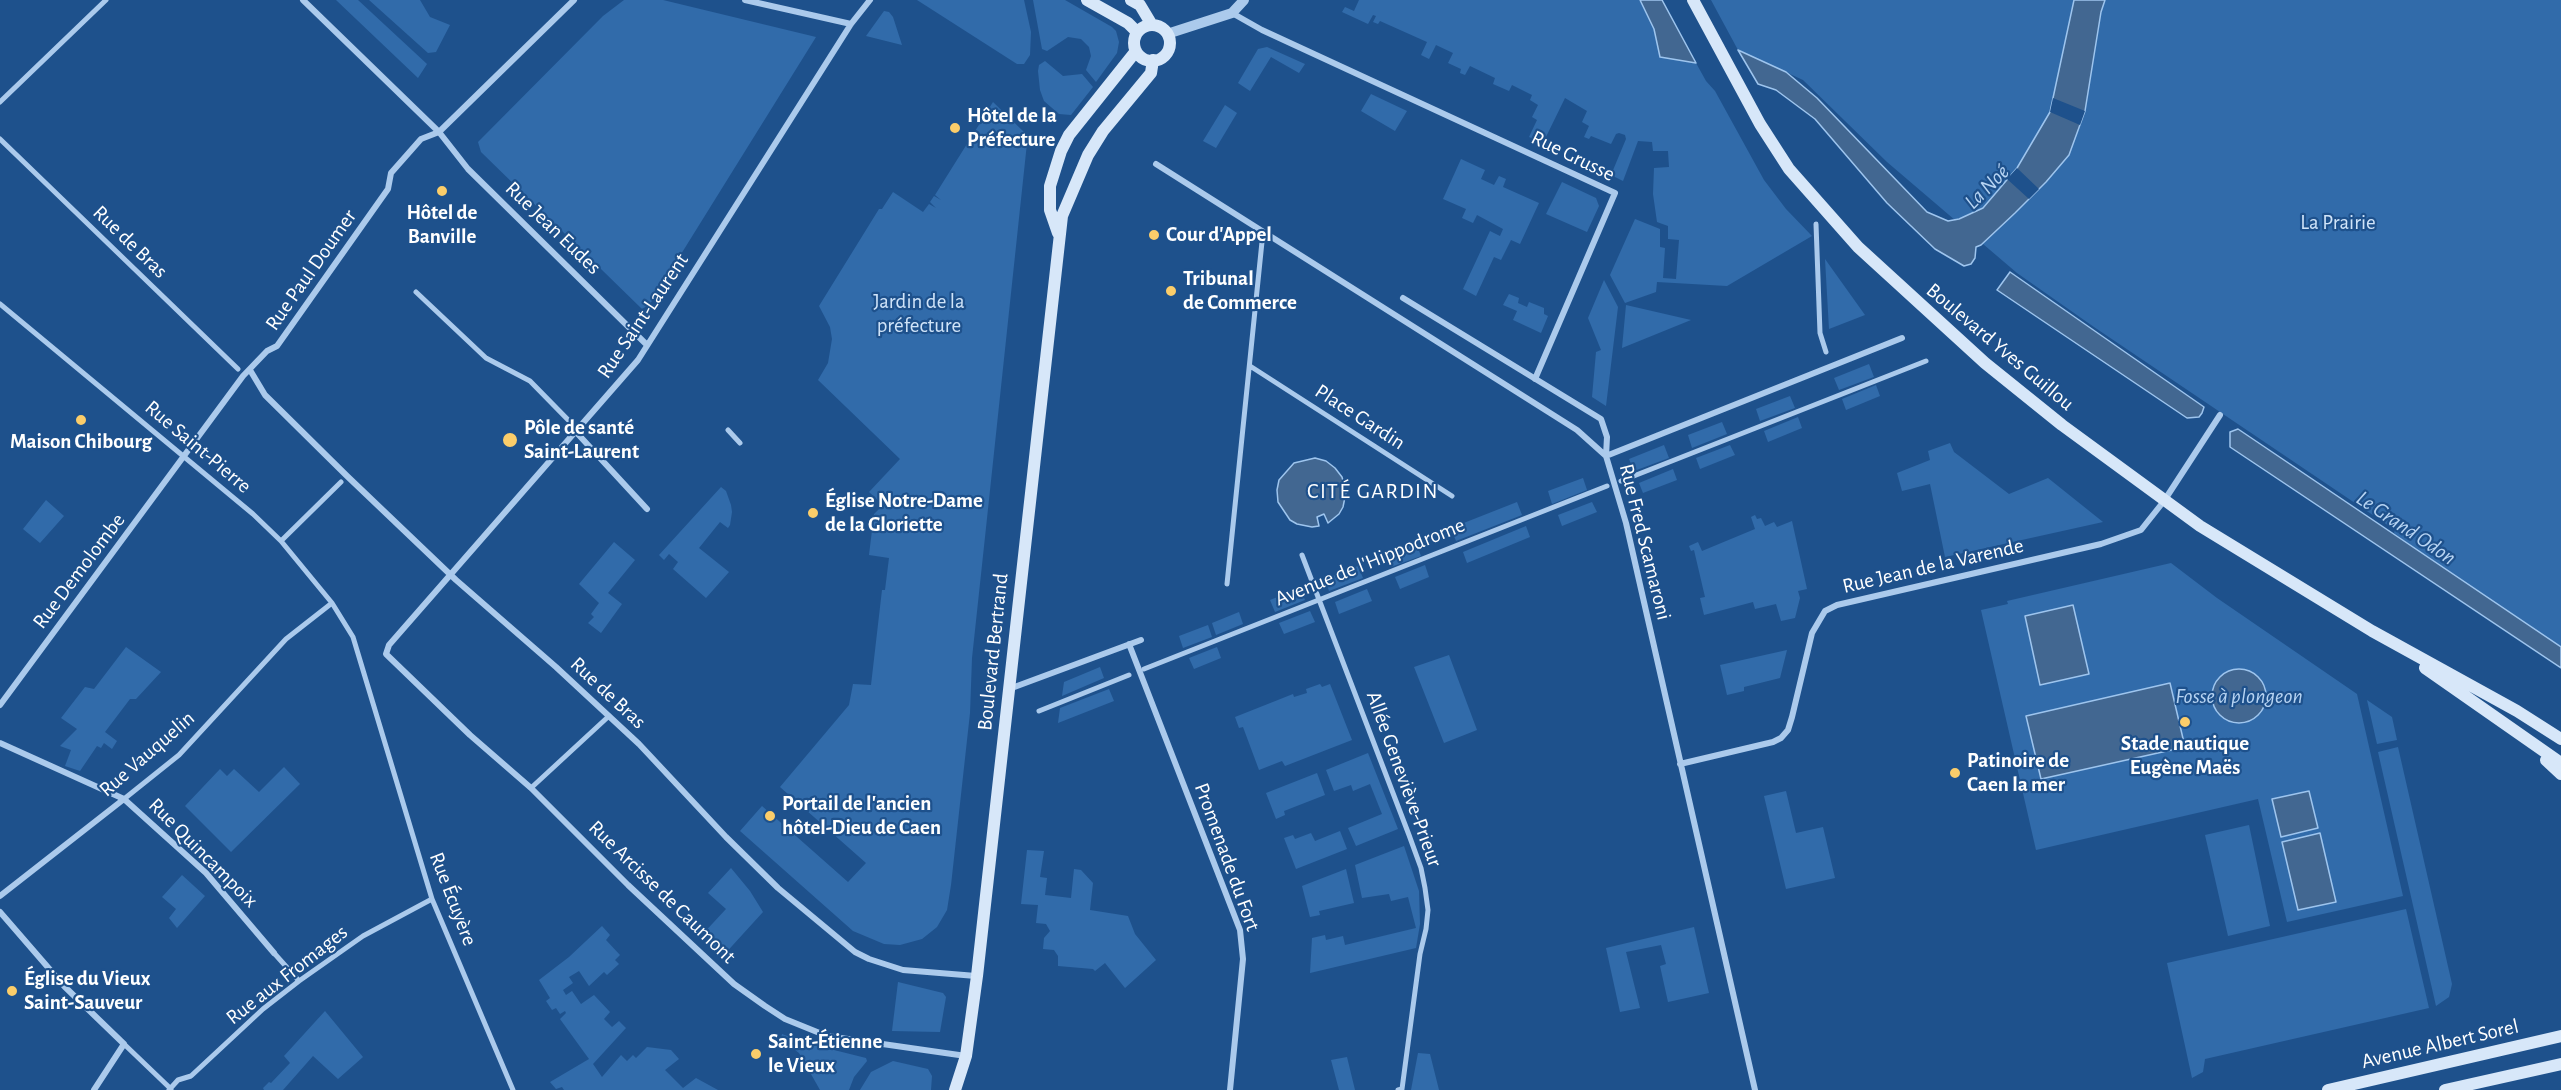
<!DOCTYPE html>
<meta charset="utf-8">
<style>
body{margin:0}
canvas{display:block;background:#1e518c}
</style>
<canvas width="2561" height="1090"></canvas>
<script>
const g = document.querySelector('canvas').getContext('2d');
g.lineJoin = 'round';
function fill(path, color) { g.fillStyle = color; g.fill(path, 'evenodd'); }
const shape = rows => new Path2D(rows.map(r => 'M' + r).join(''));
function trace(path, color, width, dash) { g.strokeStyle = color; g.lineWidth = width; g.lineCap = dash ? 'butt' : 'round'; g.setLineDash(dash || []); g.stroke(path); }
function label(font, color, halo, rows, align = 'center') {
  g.font = font + ' "Alegreya Sans",sans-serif'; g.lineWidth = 4.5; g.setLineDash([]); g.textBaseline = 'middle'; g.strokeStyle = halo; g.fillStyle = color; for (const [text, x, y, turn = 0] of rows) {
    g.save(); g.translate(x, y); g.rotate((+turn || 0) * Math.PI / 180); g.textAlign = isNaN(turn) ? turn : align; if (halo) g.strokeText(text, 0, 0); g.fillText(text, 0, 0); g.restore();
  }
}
const green = shape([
 [336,0,358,0,427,64,418,78],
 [369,0,420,0,430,17,450,25,436,52,428,53],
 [624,0,663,0,816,37,650,304,642,309,481,152,478,142,603,16],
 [917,0,1024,0,1031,32,1030,55,1024,64,1017,64],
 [1033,0,1065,0,1112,27,1116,31,1119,42,1117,53,1096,82,1086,70,1091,56,1089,47,1081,39,1068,37,1047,51,1042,49],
 [1359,0,1640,0,1654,29,1660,57,1696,63,1706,81,1715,91,1764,180,1786,209,1812,236,1727,286,1657,282,1656,292,1625,303,1610,275,1635,219,1660,229,1660,247,1665,248,1663,278,1676,279,1679,240,1668,239,1668,226,1657,222,1653,194,1654,168,1669,167,1668,151,1653,151,1652,142,1638,141,1623,181,1611,175,1626,139,1625,135,1619,133,1616,134,1611,144,1591,136,1589,139,1584,137,1589,126,1582,122,1587,111,1565,98,1543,143,1529,137,1537,120,1532,117,1538,105,1530,100,1532,95,1512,85,1509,91,1493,84,1495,78,1470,66,1465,75,1460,73,1461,69,1448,63,1453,53,1436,45,1429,59,1421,55,1427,42,1380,21,1378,24,1373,22,1376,16,1373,15,1368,24,1342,12,1345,7,1354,11],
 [1711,0,2561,0,2561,647,2410,545,2394,533,2395,530,2094,327,2017,273,1887,162,1803,80,1738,50],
 [884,11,889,12,893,17,902,45,866,36],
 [1267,47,1305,64,1299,73,1271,57,1250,91,1238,83,1258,49],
 [1045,61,1063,76,1082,74,1093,87,1071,115,1059,114,1044,101,1040,90,1038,71,1039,65],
 [1371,94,1407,111,1395,131,1361,111],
 [993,102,1025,133,1027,143,985,537,972,658,970,713,951,885,947,910,937,927,922,939,900,945,884,944,853,931,740,831,762,806,848,882,866,863,780,787,849,705,853,684,871,685,882,590,885,590,889,558,869,555,874,514,883,505,869,492,900,459,818,380,828,363,832,339,830,327,819,306,879,209,882,209,893,192,923,212,929,204,936,208,930,202,934,196,941,200,935,195,982,120,990,123,983,118,987,112,994,116,988,110],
 [1225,105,1237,113,1216,148,1203,141],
 [1461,159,1485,170,1481,179,1494,185,1499,176,1506,179,1503,187,1539,203,1520,244,1511,240,1501,260,1494,257,1476,296,1463,289,1490,231,1500,236,1503,229,1477,215,1473,223,1462,218,1466,209,1443,199],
 [1562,182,1596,198,1599,206,1587,232,1546,214],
 [1825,259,1865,315,1829,329],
 [1604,280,1618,307,1606,406,1592,397,1596,352,1601,350,1588,318],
 [1509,294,1519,298,1518,303,1527,307,1529,302,1544,308,1544,314,1548,316,1541,333,1513,320,1517,311,1503,305],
 [1626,305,1691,320,1622,348],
 [1869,364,1874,377,1839,390,1834,378],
 [1876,385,1880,396,1846,410,1842,399],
 [1790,396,1795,408,1760,421,1756,409],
 [1798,417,1802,428,1768,442,1764,431],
 [1722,422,1727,434,1692,448,1688,435],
 [1950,443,1954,452,2009,494,2048,478,2103,522,1945,557,1930,484,1902,491,1897,473,1930,460,1928,451],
 [1664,445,1669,458,1634,471,1629,459],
 [1730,445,1735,455,1700,469,1696,458],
 [1673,469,1677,480,1643,493,1639,483],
 [1583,478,1587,490,1552,504,1548,491],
 [721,487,726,491,731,505,732,512,730,525,728,528,720,522,699,548,729,572,706,598,673,569,678,562,669,554,664,560,659,555],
 [46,500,64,516,40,543,23,529],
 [1517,502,1522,515,1456,541,1451,528],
 [1592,502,1597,512,1562,526,1558,515],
 [1755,515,1757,519,1761,518,1765,526,1774,522,1777,527,1792,521,1807,589,1798,591,1800,598,1795,618,1781,621,1776,604,1755,609,1753,602,1704,615,1700,598,1705,597,1694,550,1691,551,1689,546,1698,542,1702,551,1755,529,1751,517],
 [1526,526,1530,537,1467,563,1463,552],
 [614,542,635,560,608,593,622,604,601,633,588,623,594,617,591,614,599,603,579,584],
 [1416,543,1421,556,1391,567,1386,555],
 [2171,563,2217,598,2357,694,2403,896,2287,922,2258,799,2036,850,1981,610,2008,604,2007,601],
 [1425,565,1429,577,1400,589,1395,577],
 [1358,566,1363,578,1329,591,1325,579],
 [1300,588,1305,600,1275,612,1270,600],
 [1367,589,1372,601,1339,614,1335,602],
 [1310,611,1315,622,1284,634,1279,623],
 [1239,612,1243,624,1216,635,1212,623],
 [1208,625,1212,637,1183,648,1179,636],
 [126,647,161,672,136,699,130,699,105,732,117,741,112,749,104,743,101,748,97,746,80,771,65,766,71,750,60,746,77,729,61,718,85,687,94,689],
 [1217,647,1221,658,1194,669,1189,658],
 [1787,650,1780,678,1744,687,1744,691,1727,695,1720,665],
 [1449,655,1477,730,1444,743,1414,667],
 [1100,667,1104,678,1062,696,1064,682],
 [1320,684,1322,687,1330,684,1352,740,1285,766,1282,761,1259,770,1243,727,1239,728,1235,717,1293,694,1294,697,1307,693,1306,689],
 [1109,689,1114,701,1058,723,1060,708],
 [2367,700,2392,717,2397,740,2377,744],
 [2398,747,2452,984,2449,997,2436,1006,2378,752],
 [1368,753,1398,829,1356,846,1348,828,1382,814,1370,784,1353,791,1351,785,1334,791,1326,770],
 [284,767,300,784,231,852,185,806,220,769,227,776,234,769,259,792],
 [1317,773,1325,795,1284,811,1285,815,1276,819,1266,793],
 [1786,791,1796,833,1823,827,1835,878,1786,889,1764,796],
 [2249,825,2270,926,2228,936,2205,835],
 [1340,831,1347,849,1296,869,1284,838,1293,835,1295,839,1311,833,1315,841],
 [1404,846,1419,891,1420,924,1416,948,1310,973,1312,938,1325,935,1326,940,1343,936,1345,945,1416,928,1408,897,1391,901,1389,894,1362,898,1355,865],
 [1027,850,1044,851,1040,877,1047,878,1045,895,1071,898,1074,869,1081,870,1093,883,1090,910,1128,916,1135,934,1156,960,1125,988,1105,963,1095,971,1093,969,1058,966,1058,956,1054,950,1043,949,1044,938,1050,931,1046,924,1036,923,1038,905,1021,904],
 [731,868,750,891,763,912,722,957,700,937,726,909,708,893],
 [1346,869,1354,903,1319,911,1320,915,1310,917,1302,886],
 [182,875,205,896,177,928,169,918,176,909,162,897],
 [2406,909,2429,1008,2205,1059,2203,1072,2192,1078,2167,963],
 [602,926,610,935,606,940,620,955,615,960,619,964,607,975,604,972,589,986,579,971,569,977,573,983,563,990,566,995,572,991,581,1004,594,995,610,1012,604,1019,612,1027,619,1021,626,1028,593,1064,602,1077,621,1055,627,1061,633,1055,636,1058,647,1047,671,1050,679,1059,665,1070,683,1088,696,1078,718,1090,564,1090,562,1087,556,1089,550,1082,589,1059,560,1019,566,1013,565,1011,560,1014,556,1008,552,1010,546,1001,550,998,539,980,569,957],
 [1694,927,1709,993,1668,1002,1660,966,1666,964,1661,945,1626,952,1640,1008,1620,1012,1606,948],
 [898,982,943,993,946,997,940,1032,892,1031],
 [325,1011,363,1057,338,1079,313,1056,283,1090,264,1090,263,1088,269,1082,271,1083,290,1063,284,1056],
 [782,1034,806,1043,866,1058,867,1061,854,1077,849,1090,820,1090,799,1053,781,1039],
 [1418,1053,1430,1054,1439,1090,1411,1090],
 [1347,1057,1355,1090,1339,1090,1331,1060],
 [893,1061,928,1069,932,1076,931,1090,860,1090,871,1072]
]);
const water = shape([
 [1640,0,1662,0,1696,63,1660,57,1654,29,1640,0],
 [2074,0,2105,0,2101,12,2085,111,2069,155,2046,182,2015,213,1981,245,1976,247,1975,258,1971,264,1964,266,1935,249,1887,203,1815,119,1776,90,1758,84,1738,50,1786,72,1817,98,1927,212,1948,221,1959,219,1983,208,2017,168,2050,112,2074,0],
 [2010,272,2204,407,2202,413,2199,417,2187,418,1997,290,2010,272],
 [2238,429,2561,647,2561,668,2230,447,2230,432,2238,429],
 [1315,458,1326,461,1335,468,1342,477,1346,492,1343,507,1339,514,1328,523,1324,514,1317,517,1319,526,1312,527,1297,524,1290,520,1278,502,1277,490,1279,480,1294,463,1315,458],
 [2073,605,2089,674,2040,685,2025,616,2073,605],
 '2212 696a27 27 0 1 1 54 0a27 27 0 1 1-54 0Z',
 [2170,683,2185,747,2041,779,2026,716,2170,683],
 [2309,791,2318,828,2281,837,2272,799,2309,791],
 [2320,833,2336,902,2298,910,2282,842,2320,833]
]);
const pier = shape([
 [2053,98,2085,111,2080,125,2050,112],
 [2017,168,2039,189,2029,199,2007,179]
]);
const pedestrian = shape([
 [0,102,106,0],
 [0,139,238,369],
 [1816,224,1820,333,1826,352],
 [416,292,486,358,530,381,578,430],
 [0,304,253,514,281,541,332,603,353,637,432,899,513,1090],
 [1250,366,1452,496],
 [728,430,740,443],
 [1621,481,1926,361],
 [281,541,341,482],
 [1302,555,1409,835,1421,868,1425,888,1428,910,1426,929,1420,954,1402,1089,1398,1090],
 [1227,584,1263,232],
 [1144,669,1607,486],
 [1039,711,1129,675],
 [531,788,609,716],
 [124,799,179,755,286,639,332,603],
 [274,953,299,981],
 [124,1044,171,1089],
 [169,1090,178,1080,191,1076,263,1009,299,981,363,936,432,899]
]);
const minor = shape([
 [303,0,439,132,468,169,647,345],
 [745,0,851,24],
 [870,0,851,24,638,360,389,645,386,654,470,735,531,788,628,885,734,984,765,1006,785,1019,827,1036,966,1056],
 [1232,13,1262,30,1615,193,1535,379],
 [1156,164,1577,430,1606,456,1626,523,1755,1090],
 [1403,298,1601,419,1607,437,1606,456],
 [250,370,265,395,347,476,456,580,556,667,639,744,726,837,778,888,855,952,869,959,903,970,976,976],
 [576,432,647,509],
 [1606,456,1902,338],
 [1129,644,1240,930,1243,959,1230,1090],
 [1009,689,1141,640],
 [0,705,243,376,267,351,277,346,388,189,391,173,421,139,439,132,574,0],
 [0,743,124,799,206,873,274,953],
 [1680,764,1773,742,1781,738,1788,730,1792,717,1812,633,1825,611,1837,605,2101,544,2141,530,2164,501,2220,415],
 [0,896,124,799],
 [0,912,65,987,124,1044,94,1090]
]);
const tertiary = shape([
 [1167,34,1232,13,1244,0]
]);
const secondary = shape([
 [1087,0,1128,23,1137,32],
 [1131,0,1140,5,1152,25],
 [1693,0,1760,124,1789,169,1858,247,1985,363,2062,425,2200,526,2372,631,2517,711,2561,739],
 '1134 43a18 18 0 1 1 36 0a18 18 0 1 1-36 0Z',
 [1058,233,1050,210,1050,186,1061,151,1069,135,1136,51],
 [2425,668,2561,763],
 [2546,760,2561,774],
 [955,1090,966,1056,977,976,1062,216,1088,155,1103,131,1151,73,1153,60],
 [2328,1090,2561,1036],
 [2445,1090,2561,1064]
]);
const markers = [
 [955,128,6,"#fbcd6a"],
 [442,191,6,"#fbcd6a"],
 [1154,235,6,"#fbcd6a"],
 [1171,291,6,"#fbcd6a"],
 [81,420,6,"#fbcd6a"],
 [510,440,8,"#fbcd6a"],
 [813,513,6,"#fbcd6a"],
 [2185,722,6,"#fbcd6a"],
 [1955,773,6,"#fbcd6a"],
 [770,816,6,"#fbcd6a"],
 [12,991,6,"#fbcd6a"],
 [756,1054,6,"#fbcd6a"]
];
const poiNames = [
 ["Hôtel de la",967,116],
 ["Préfecture",967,140],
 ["Hôtel de",442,213,"center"],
 ["Banville",442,237,"center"],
 ["Cour d'Appel",1166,235],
 ["Tribunal",1183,279],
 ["de Commerce",1183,303],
 ["Pôle de santé",524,428],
 ["Saint-Laurent",524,452],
 ["Maison Chibourg",81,442,"center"],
 ["Église Notre-Dame",825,501],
 ["de la Gloriette",825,525],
 ["Stade nautique",2185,744,"center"],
 ["Eugène Maës",2185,768,"center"],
 ["Patinoire de",1967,761],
 ["Caen la mer",1967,785],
 ["Portail de l'ancien",782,804],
 ["hôtel-Dieu de Caen",782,828],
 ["Église du Vieux",24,979],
 ["Saint-Sauveur",24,1003],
 ["Saint-Étienne",768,1042],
 ["le Vieux",768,1066]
];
const streetNames = [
 ["Rue Grusse",1573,156,26],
 ["Rue Jean Eudes",553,228,44],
 ["Rue de Bras",130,242,44],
 ["Rue Paul Doumer",311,270,-55],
 ["Rue Saint-Laurent",643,316,-56],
 ["Boulevard Yves Guillou",2000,347,40],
 ["Place Gardin",1360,417,33],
 ["Rue Saint-Pierre",198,447,40],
 ["Rue Fred Scamaroni",1645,542,76],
 ["Avenue de l'Hippodrome",1370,562,-22],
 ["Rue Jean de la Varende",1933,566,-13],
 ["Rue Demolombe",79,571,-53],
 ["Boulevard Bertrand",993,652,-84],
 ["Rue de Bras",608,693,43],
 ["Rue Vauquelin",147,754,-41],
 ["Allée Geneviève-Prieur",1404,779,70],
 ["Rue Quincampoix",203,853,45],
 ["Promenade du Fort",1227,857,70],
 ["Rue Arcisse de Caumont",662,892,44],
 ["Rue Écuyère",453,899,69],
 ["Rue aux Fromages",287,975,-38],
 ["Avenue Albert Sorel",2440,1044,-13]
];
const parkNames = [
 ["La Prairie",2338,223],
 ["Jardin de la",919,302],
 ["préfecture",919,326]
];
const waterNames = [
 ["La Noé",1987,187,-45],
 ["Le Grand Odon",2406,528,34],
 ["Fosse à plongeon",2239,696]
];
const neighbourhoodNames = [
 ["CITÉ GARDIN",1373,491]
];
fill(green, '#316baa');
fill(water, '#426791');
trace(water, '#9ec5ee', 1.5);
fill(pier, '#1e518c');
trace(pedestrian, '#abcaec', 5);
trace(minor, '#abcaec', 6);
trace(tertiary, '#abcaec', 10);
trace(secondary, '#d7e7f9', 12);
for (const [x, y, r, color] of markers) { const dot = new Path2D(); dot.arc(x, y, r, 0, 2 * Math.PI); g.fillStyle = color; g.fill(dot); trace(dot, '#1e518c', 2); }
label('bold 21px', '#fff', '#1e518c', poiNames, 'left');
label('21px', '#fff', '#1e518c', streetNames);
label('21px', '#d0e4f9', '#1e518c', parkNames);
label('italic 22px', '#b7d4f3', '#1e518c', waterNames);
g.letterSpacing = '1.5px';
label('22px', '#fff', '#1e518c', neighbourhoodNames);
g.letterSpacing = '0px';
</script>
